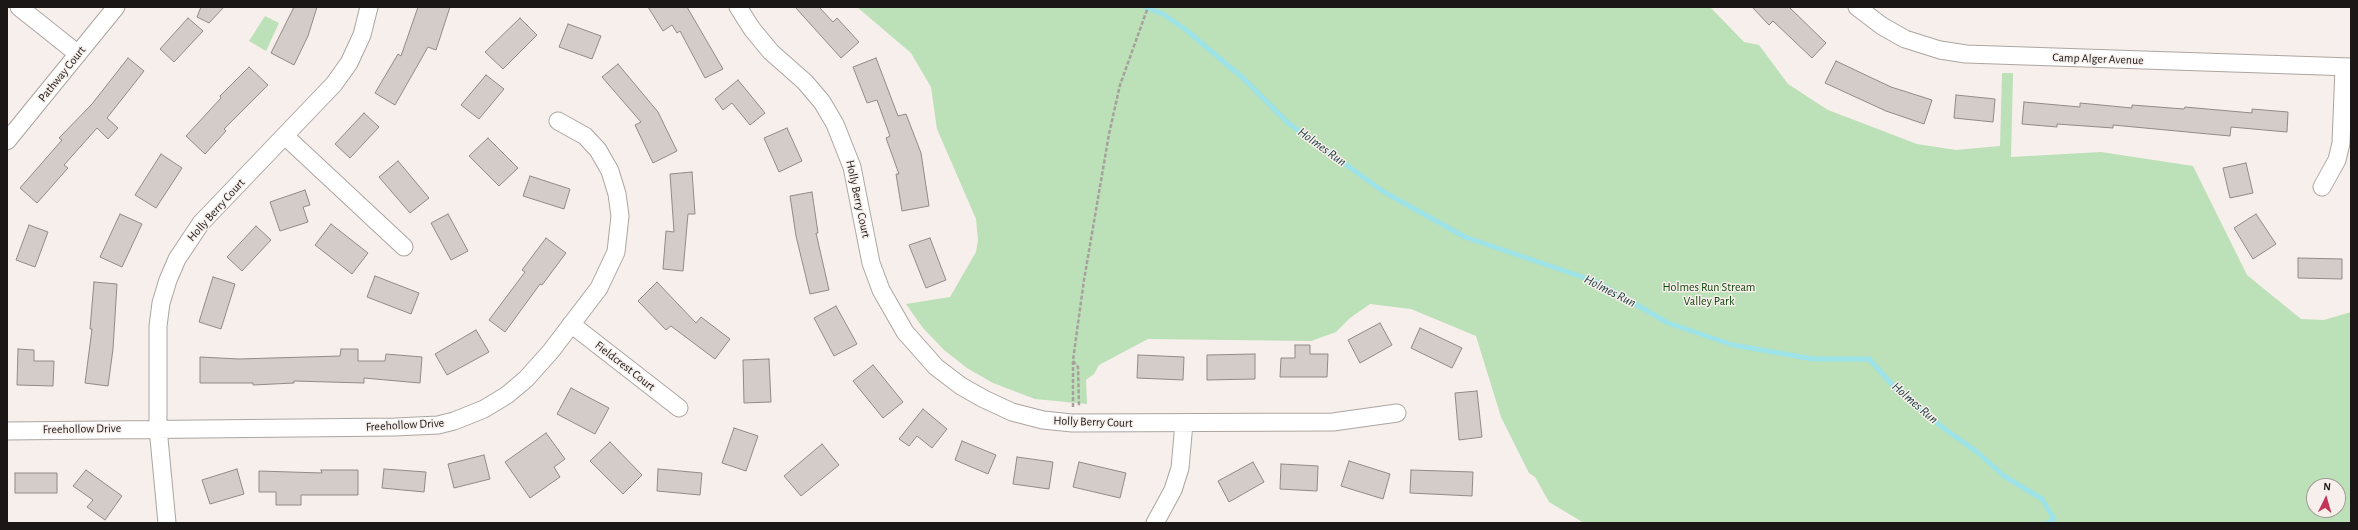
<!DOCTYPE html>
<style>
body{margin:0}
#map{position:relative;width:2358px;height:530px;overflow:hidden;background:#f7efeb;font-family:"Alegreya Sans",sans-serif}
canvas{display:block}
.frame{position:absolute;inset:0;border:8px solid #1a1716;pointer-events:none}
.north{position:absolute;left:2306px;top:478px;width:40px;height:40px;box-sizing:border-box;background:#f7efeb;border:1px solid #9f9996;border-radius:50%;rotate:5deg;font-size:11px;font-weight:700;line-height:16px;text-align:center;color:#1a1716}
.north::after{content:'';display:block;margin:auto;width:14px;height:18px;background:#c4355a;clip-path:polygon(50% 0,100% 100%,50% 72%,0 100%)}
</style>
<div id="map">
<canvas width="2358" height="530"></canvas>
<div class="frame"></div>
<div class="north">N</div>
</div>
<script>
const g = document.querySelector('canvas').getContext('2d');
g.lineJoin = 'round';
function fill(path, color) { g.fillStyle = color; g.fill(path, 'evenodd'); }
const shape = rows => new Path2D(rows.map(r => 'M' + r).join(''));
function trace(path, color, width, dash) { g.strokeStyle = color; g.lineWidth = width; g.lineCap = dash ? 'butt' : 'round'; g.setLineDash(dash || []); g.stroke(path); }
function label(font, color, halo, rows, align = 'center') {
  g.font = font + ' "Alegreya Sans",sans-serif'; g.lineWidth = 3; g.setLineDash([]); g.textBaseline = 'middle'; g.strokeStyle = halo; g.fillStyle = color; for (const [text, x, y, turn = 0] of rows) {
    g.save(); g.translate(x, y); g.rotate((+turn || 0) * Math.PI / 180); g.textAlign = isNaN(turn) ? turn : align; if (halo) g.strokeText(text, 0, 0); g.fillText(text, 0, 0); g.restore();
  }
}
const green = shape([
 [857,7,1710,7,1744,42,1759,45,1788,84,1828,110,1917,144,1956,150,2000,146,2002,73,2013,73,2011,157,2101,152,2193,166,2247,275,2301,319,2324,320,2351,312,2351,523,1584,523,1549,502,1535,477,1529,473,1501,417,1476,336,1411,309,1370,304,1350,318,1336,332,1311,341,1148,339,1099,365,1094,374,1086,380,1087,404,1035,399,993,383,967,368,944,350,923,328,906,304,950,297,976,252,978,240,976,219,937,129,931,87,911,53],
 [2314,486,2338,486,2338,510,2314,510],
 [265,16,279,23,266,51,249,41]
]);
const stream = shape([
 [1145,7,1163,14,1186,30,1243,78,1288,123,1384,192,1465,237,1597,282,1668,323,1733,345,1813,359,1869,359,1897,390,1942,427,1977,452,2004,476,2042,499,2054,519,2047,523]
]);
const building = shape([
 [201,7,224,7,209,23,197,17,201,7],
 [294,7,317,7,308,36,294,65,271,53,294,7],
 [418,7,450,7,436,50,428,47,395,105,375,93,398,54,401,56,418,7],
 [648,7,687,7,723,69,705,78,680,31,677,33,672,25,663,31,648,7],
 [795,7,819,7,833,22,837,18,859,42,841,58,795,7],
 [1752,7,1789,7,1826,43,1812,58,1773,21,1769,25,1752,7],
 [188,18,203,31,174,62,160,49,188,18],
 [520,18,537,35,503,69,485,52,520,18],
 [568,24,601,36,592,59,559,47,568,24],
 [128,58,144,71,107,118,118,128,108,139,97,128,64,165,68,168,37,203,20,188,62,140,59,138,92,104,128,58],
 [876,58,898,116,906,114,921,153,929,206,902,211,896,174,899,174,886,138,890,136,877,100,867,103,853,67,876,58],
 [1836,61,1891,87,1932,100,1924,124,1886,111,1825,83,1836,61],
 [618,64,658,112,677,151,653,163,635,125,641,122,602,77,618,64],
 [249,67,268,85,224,129,226,131,205,154,186,136,221,98,220,96,249,67],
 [486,75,504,89,479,119,461,105,486,75],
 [738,80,765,113,750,125,732,103,723,110,715,99,738,80],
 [1956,95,1995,99,1993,122,1954,118,1956,95],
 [2024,102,2080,107,2080,103,2132,108,2132,105,2184,109,2185,107,2252,113,2252,109,2288,112,2287,132,2231,127,2230,136,2113,125,2113,128,2057,124,2057,127,2022,124,2024,102],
 [364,113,379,127,350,158,335,144,364,113],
 [787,128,802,161,779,172,764,138,787,128],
 [488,138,518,168,499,186,469,156,488,138],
 [161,154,182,168,156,208,135,195,161,154],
 [398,161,429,198,410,213,379,177,398,161],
 [2246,163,2253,193,2230,198,2223,168,2246,163],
 [692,172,695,214,688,214,683,271,663,269,666,231,674,232,670,174,692,172],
 [530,176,570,189,564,209,523,196,530,176],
 [305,190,310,205,303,207,308,222,280,231,270,202,305,190],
 [812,192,818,233,816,233,829,290,810,294,796,236,790,196,812,192],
 [120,214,142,224,122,267,100,257,120,214],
 [448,214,468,251,451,260,431,223,448,214],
 [2256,214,2276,244,2253,259,2234,228,2256,214],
 [331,224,368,253,352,274,315,245,331,224],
 [29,225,48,232,35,267,16,260,29,225],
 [256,226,271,240,242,271,227,257,256,226],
 [546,238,566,253,542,285,540,284,505,332,489,320,525,272,522,270,546,238],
 [930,238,946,280,926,288,909,245,930,238],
 [2298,258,2342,259,2342,279,2298,278,2298,258],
 [375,276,419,293,411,314,367,297,375,276],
 [213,277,235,284,221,329,199,322,213,277],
 [94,282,117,284,113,349,108,386,85,383,92,329,90,329,94,282],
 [657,282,696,323,701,317,730,339,715,359,671,326,666,330,638,301,657,282],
 [836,306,857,344,834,356,814,318,836,306],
 [1380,323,1392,345,1360,363,1348,340,1380,323],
 [1420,328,1462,348,1452,368,1411,348,1420,328],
 [476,330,489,352,447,375,435,354,476,330],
 [1295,345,1310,345,1310,354,1328,354,1327,377,1280,377,1281,358,1295,358,1295,345],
 [18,349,34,350,34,361,54,361,53,386,17,385,18,349],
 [341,349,358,349,358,361,385,361,386,354,422,357,420,383,364,378,364,383,294,381,294,383,253,385,253,383,200,383,200,357,239,359,340,356,341,349],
 [1255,354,1255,379,1207,380,1207,355,1255,354],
 [1138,355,1184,357,1183,380,1137,378,1138,355],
 [769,359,771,402,744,403,743,360,769,359],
 [873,365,903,402,883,418,853,381,873,365],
 [571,388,609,408,595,434,557,414,571,388],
 [1477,391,1482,437,1459,440,1455,393,1477,391],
 [923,409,947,429,932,448,917,436,909,446,899,439,923,409],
 [734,428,758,436,746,471,722,463,734,428],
 [546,433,565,459,554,467,560,477,530,498,505,462,546,433],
 [962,441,996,455,988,474,955,460,962,441],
 [610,442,642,475,623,494,590,461,610,442],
 [822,444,839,465,801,496,784,476,822,444],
 [484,455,490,479,454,488,448,464,484,455],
 [1017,457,1053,462,1049,489,1013,484,1017,457],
 [1349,461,1390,474,1383,499,1341,486,1349,461],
 [1079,462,1126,473,1120,498,1073,487,1079,462],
 [1253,462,1264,482,1229,502,1218,481,1253,462],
 [1281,464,1318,466,1317,491,1280,489,1281,464],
 [237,469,244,494,210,504,202,480,237,469],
 [384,469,426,472,424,492,382,488,384,469],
 [658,469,702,473,700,495,657,491,658,469],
 [86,470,122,496,105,520,87,507,93,500,73,486,86,470],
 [321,470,358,470,358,495,301,495,301,505,276,505,276,492,259,492,259,471,322,473,321,470],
 [1411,470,1473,472,1472,496,1410,493,1411,470],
 [15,473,57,473,57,493,15,493,15,473]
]);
const path = shape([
 [1073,361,1078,367,1079,406],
 [1073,407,1073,360,1084,280,1109,134,1120,85,1148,7]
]);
const minor = shape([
 [19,7,78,54],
 [738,7,752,29,771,52,805,82,822,102,835,124,852,167,871,263,881,290,905,332,936,367,961,386,984,399,1012,412,1043,420,1072,423,1333,422,1397,413],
 [1857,7,1882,26,1905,39,1940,50,1966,54,2351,67],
 [285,136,404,247],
 [7,141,116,7],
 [2322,187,2337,160,2341,143,2344,68],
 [571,324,679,408],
 [7,431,395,427,438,425,454,421,484,409,507,395,526,379,551,351,599,288,616,252,620,216,617,194,610,171,598,150,585,136,558,121],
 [167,523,158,428,158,326,161,303,168,280,177,259,201,223,334,84,349,63,362,35,369,7],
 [1155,523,1173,490,1180,468,1184,423]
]);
const streetNames = [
 ["Camp Alger Avenue",2098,59,2],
 ["Pathway Court",62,74,-51],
 ["Holly Berry Court",858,199,78],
 ["Holly Berry Court",216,210,-48],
 ["Fieldcrest Court",625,366,38],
 ["Holly Berry Court",1093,422,2],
 ["Freehollow Drive",405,425,-3],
 ["Freehollow Drive",82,429,-1]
];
const parkNames = [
 ["Holmes Run Stream",1709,287],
 ["Valley Park",1709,301]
];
const waterNames = [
 ["Holmes Run",1322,147,36],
 ["Holmes Run",1610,291,27],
 ["Holmes Run",1915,403,41]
];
fill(green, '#bce0b8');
trace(stream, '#9de3e7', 5);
fill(building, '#d4ccc9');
trace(building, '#918a87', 1);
trace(minor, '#aca5a1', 19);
trace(path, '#a7a19e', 2.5, [4, 2]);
trace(minor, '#fff', 17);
label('12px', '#1a1716', '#f7efeb', streetNames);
label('12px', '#093e05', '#f7efeb', parkNames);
label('italic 13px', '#16383b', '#f7efeb', waterNames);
</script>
